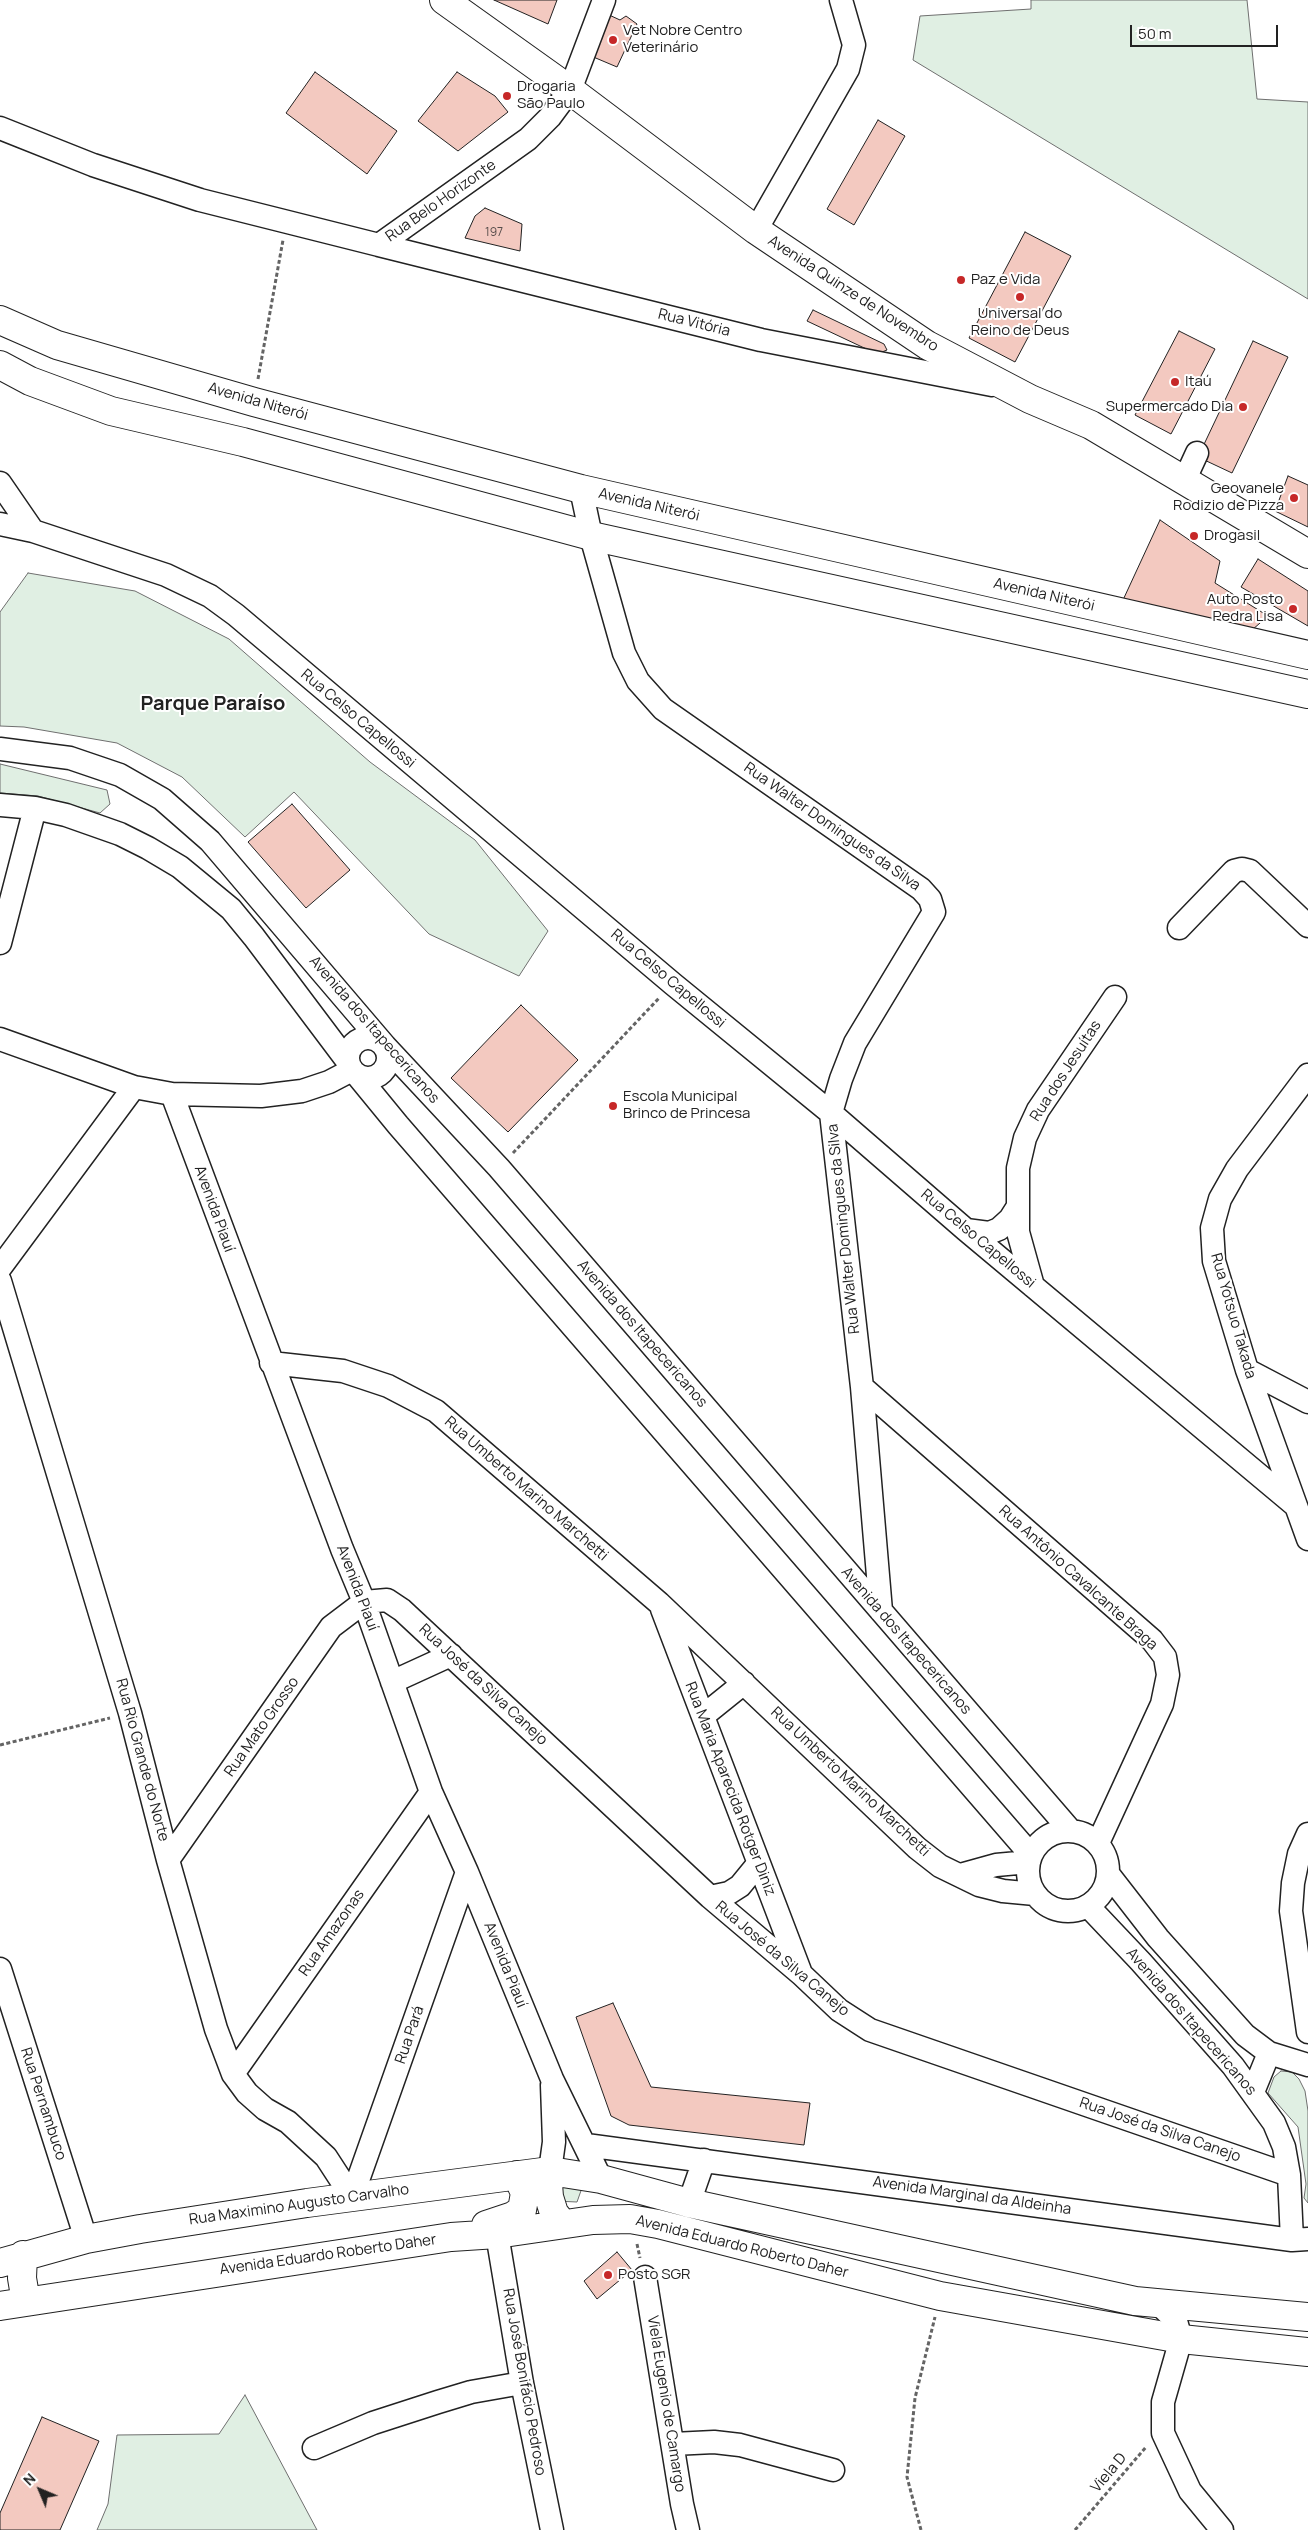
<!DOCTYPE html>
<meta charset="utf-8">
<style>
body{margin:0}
#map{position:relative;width:1308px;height:2530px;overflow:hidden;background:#fff;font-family:Manrope,sans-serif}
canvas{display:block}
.north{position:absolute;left:15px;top:2465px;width:50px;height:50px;-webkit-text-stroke:4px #fff;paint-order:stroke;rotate:315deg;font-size:14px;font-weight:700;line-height:20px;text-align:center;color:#222}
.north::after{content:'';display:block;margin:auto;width:18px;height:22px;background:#222;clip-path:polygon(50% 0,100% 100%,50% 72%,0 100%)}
.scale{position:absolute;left:1130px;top:25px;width:148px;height:22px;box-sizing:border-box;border:2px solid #222;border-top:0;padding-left:6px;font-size:15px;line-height:18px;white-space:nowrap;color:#222;-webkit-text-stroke:4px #fff;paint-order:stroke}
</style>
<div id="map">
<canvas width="1308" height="2530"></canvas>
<div class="north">N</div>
<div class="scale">50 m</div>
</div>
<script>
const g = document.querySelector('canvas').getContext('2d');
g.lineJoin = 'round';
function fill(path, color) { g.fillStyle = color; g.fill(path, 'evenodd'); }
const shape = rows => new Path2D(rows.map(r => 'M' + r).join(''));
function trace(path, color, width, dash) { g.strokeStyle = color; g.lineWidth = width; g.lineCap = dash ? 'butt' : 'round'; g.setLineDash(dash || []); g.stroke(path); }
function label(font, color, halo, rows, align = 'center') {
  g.font = font + ' Manrope,sans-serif'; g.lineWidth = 4; g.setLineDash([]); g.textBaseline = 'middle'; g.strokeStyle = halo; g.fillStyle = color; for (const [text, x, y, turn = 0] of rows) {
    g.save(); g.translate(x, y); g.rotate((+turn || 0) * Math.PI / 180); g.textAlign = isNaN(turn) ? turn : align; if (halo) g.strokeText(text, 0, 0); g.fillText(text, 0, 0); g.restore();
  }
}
const green = shape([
 [1031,0,1247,0,1257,99,1308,102,1308,299,913,60,920,16,1031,9,1031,0],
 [28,573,135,591,229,639,370,762,475,840,548,931,519,976,429,934,294,792,245,837,182,777,117,743,24,727,0,726,0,612,28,573],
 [0,764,107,790,110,804,100,813,38,796,0,793,0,764],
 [1281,2071,1292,2072,1299,2079,1305,2091,1308,2111,1308,2203,1304,2198,1306,2184,1298,2127,1268,2093,1274,2077,1281,2071],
 [583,2185,577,2202,555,2201,552,2186,583,2185],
 [245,2395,317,2530,97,2530,108,2504,117,2435,219,2434,245,2395]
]);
const building = shape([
 [494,0,557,0,548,24,494,0],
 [607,14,620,20,626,16,637,24,617,67,591,56,607,14],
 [315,72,397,131,367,174,286,113,315,72],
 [457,72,495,96,508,112,458,151,418,121,457,72],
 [878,120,905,136,854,225,827,209,878,120],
 [485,208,522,224,520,251,465,238,475,216,485,208],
 [1025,232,1071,256,1015,362,969,338,1025,232],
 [813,310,884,344,887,350,877,354,807,321,813,310],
 [1179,331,1215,349,1171,434,1135,415,1179,331],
 [1253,341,1288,357,1232,473,1198,457,1253,341],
 [1288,476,1308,485,1308,527,1275,511,1288,476],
 [1160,520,1220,561,1215,583,1268,616,1252,630,1123,600,1160,520],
 [1258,559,1308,591,1308,626,1241,587,1258,559],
 [292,804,350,870,306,908,248,842,292,804],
 [521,1005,578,1060,508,1132,451,1078,521,1005],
 [613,2003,651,2087,810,2103,804,2145,629,2125,611,2116,576,2017,613,2003],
 [617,2252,632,2270,597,2299,584,2281,617,2252],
 [42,2417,99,2441,60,2530,0,2530,0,2513,42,2417]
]);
const path = shape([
 [258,379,283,240],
 [513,1153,660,997],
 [0,1745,110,1718],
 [637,2244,640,2258],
 [921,2530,907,2477,915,2398,935,2317],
 [1075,2530,1146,2447]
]);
const minor = shape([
 [0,128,93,165,200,200,379,245,528,139,550,117,570,90,604,0],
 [756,230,848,69,854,45,841,0],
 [379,245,761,340,992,385],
 [1185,479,1197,453],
 [0,483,33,531],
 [581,489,591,536,624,653,638,681,663,709,921,889,930,899,934,912,855,1043,841,1079,831,1113,862,1387,881,1611],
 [0,524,33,531,166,575,210,596,236,615,673,984,831,1113,966,1230,1296,1506],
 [0,749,70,758,120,775,162,799,210,841,385,1046,499,1168,1070,1830],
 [0,805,35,808,66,815,120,834,148,848,180,867,231,909,254,937,348,1062],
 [1179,928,1234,871,1242,869,1250,871,1308,926],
 [0,943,35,808],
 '348 1058a20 20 0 1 1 40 0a20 20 0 1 1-40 0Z',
 [0,1039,134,1087,172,1094,261,1096,302,1091,329,1082,352,1070],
 [357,1075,398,1125,1031,1855],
 [1308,1075,1237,1169,1220,1199,1212,1228,1214,1261,1247,1370,1308,1539],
 [172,1094,342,1549,364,1602,431,1792,467,1872,552,2079,601,2179],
 [966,1230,989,1233,999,1229,1010,1219,1017,1208],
 [0,1268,134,1087],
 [0,1281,130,1713,168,1860,216,2029,233,2074,247,2093,265,2109,288,2122,326,2157,352,2197],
 [1033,1286,1018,1232,1018,1168,1025,1138,1038,1110,1115,997],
 [271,1363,343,1371,388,1386,436,1411,659,1603,917,1848,940,1866,979,1885,1003,1891,1035,1894],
 [1247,1370,1308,1402],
 [862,1387,1152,1640,1165,1657,1168,1675,1162,1704,1098,1843],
 [662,1609,800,1971],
 [392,1682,451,1655],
 [703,1716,744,1683],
 '1028 1871a40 40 0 1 1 80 0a40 40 0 1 1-80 0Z',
 [1308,1834,1299,1854,1293,1883,1291,1911,1308,2032],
 [168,1860,331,1627,364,1602,387,1600,402,1610,710,1897,801,1974,839,2010,870,2030,1289,2175],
 [960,1875,996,1865,1029,1862],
 [1109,1875,1158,1938,1245,2035,1269,2053,1308,2065],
 [710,1897,729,1893,740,1886,758,1864],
 [1088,1906,1141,1962,1233,2066,1274,2123,1284,2147,1289,2175,1292,2240],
 [0,1969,86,2239],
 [233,2074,431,1792],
 [1253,2092,1269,2053],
 [586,2145,1292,2240,1308,2239],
 [550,2171,554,2142,552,2085],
 [352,2197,467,1872],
 [689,2203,704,2160],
 [497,2234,522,2383,552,2530],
 [645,2277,682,2504,688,2530],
 [1160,2305,1176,2321,1181,2339,1163,2402,1163,2433,1190,2491,1222,2530],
 [673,2444,714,2442,740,2445,833,2470],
 [314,2448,373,2423,438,2402,471,2392,522,2383]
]);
const major = shape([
 [444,0,570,90,756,230,927,345,1030,399,1091,425,1308,554],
 [0,320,57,345,254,402,581,489,1308,655],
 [0,365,30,381,111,411,243,442,591,536,1308,694],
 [550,2171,548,2184,549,2197,554,2213,563,2224],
 [486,2225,513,2216,522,2210,525,2193,517,2175],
 [23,2255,22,2278,24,2290,29,2301],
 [0,2263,86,2239,140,2229,307,2203,550,2171,601,2179,689,2203,1135,2301,1308,2317],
 [0,2306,451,2237,497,2234,593,2220,630,2219,658,2224,940,2296,1181,2339,1308,2352]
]);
const markers = [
 [613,40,5,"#c62828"],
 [507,96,5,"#c62828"],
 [961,280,5,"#c62828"],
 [1020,297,5,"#c62828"],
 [1175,382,5,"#c62828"],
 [1243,407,5,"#c62828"],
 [1294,498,5,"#c62828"],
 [1194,536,5,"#c62828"],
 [1293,609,5,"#c62828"],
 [613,1106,5,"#c62828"],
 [608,2275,5,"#c62828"]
];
const numberNames = [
 ["197",494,233]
];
const poiNames = [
 ["Vet Nobre Centro",623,31],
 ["Veterinário",623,48],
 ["Drogaria",517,87],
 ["São Paulo",517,104],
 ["Paz e Vida",971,280],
 ["Universal do",1020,314,"center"],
 ["Reino de Deus",1020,331,"center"],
 ["Itaú",1185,382],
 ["Supermercado Dia",1233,407,"right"],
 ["Geovanele",1284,489,"right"],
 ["Rodizio de Pizza",1284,506,"right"],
 ["Drogasil",1204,536],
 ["Auto Posto",1283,600,"right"],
 ["Pedra Lisa",1283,617,"right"],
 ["Escola Municipal",623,1097],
 ["Brinco de Princesa",623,1114],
 ["Posto SGR",618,2275]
];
const streetNames = [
 ["Rua Belo Horizonte",441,201,-35],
 ["Avenida Quinze de Novembro",853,294,33],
 ["Rua Vitória",694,323,14],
 ["Avenida Niterói",258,402,16],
 ["Avenida Niterói",649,505,13],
 ["Avenida Niterói",1044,595,13],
 ["Rua Celso Capellossi",358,719,40],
 ["Rua Walter Domingues da Silva",832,827,35],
 ["Rua Celso Capellossi",668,979,40],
 ["Avenida dos Itapecericanos",374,1030,49],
 ["Rua dos Jesuítas",1066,1071,-57],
 ["Avenida Piauí",214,1209,70],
 ["Rua Walter Domingues da Silva",844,1229,-96],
 ["Rua Celso Capellossi",978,1239,40],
 ["Rua Yotsuo Takada",1233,1316,74],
 ["Avenida dos Itapecericanos",642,1334,49],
 ["Rua Umberto Marino Marchetti",526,1489,41],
 ["Rua Antônio Cavalcante Braga",1078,1578,42],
 ["Avenida Piauí",357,1588,69],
 ["Avenida dos Itapecericanos",906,1641,49],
 ["Rua José da Silva Canejo",483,1685,43],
 ["Rua Mato Grosso",262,1727,-55],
 ["Rua Rio Grande do Norte",142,1760,75],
 ["Rua Umberto Marino Marchetti",850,1782,43],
 ["Rua Maria Aparecida Rotger Diniz",730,1789,69],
 ["Rua Amazonas",332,1933,-55],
 ["Rua José da Silva Canejo",782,1959,40],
 ["Avenida Piauí",505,1965,68],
 ["Avenida dos Itapecericanos",1191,2022,49],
 ["Rua Pará",410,2035,-71],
 ["Rua Pernambuco",43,2104,72],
 ["Rua José da Silva Canejo",1160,2130,19],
 ["Avenida Marginal da Aldeinha",972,2196,8],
 ["Rua Maximino Augusto Carvalho",299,2205,-8],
 ["Avenida Eduardo Roberto Daher",742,2247,14],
 ["Avenida Eduardo Roberto Daher",328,2255,-8],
 ["Rua José Bonifácio Pedroso",524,2382,80],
 ["Viela Eugenio de Camargo",666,2404,81],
 ["Viela D",1109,2473,-50]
];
const districtNames = [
 ["Parque Paraíso",213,704]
];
fill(green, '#e0efe3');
trace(green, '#6f6f6f', 1);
fill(building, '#f3c9c0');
trace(building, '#222', 1);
trace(minor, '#222', 25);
trace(major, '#222', 30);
trace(path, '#646464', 3, [4, 2.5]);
trace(minor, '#fff', 22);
trace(major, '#fff', 28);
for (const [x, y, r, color] of markers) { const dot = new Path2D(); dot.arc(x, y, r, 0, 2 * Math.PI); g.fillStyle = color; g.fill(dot); trace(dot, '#fff', 2); }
label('12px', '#564c4a', null, numberNames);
label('15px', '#222', '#fff', poiNames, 'left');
label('15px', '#222', '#fff', streetNames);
label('bold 20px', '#222', '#fff', districtNames);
</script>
